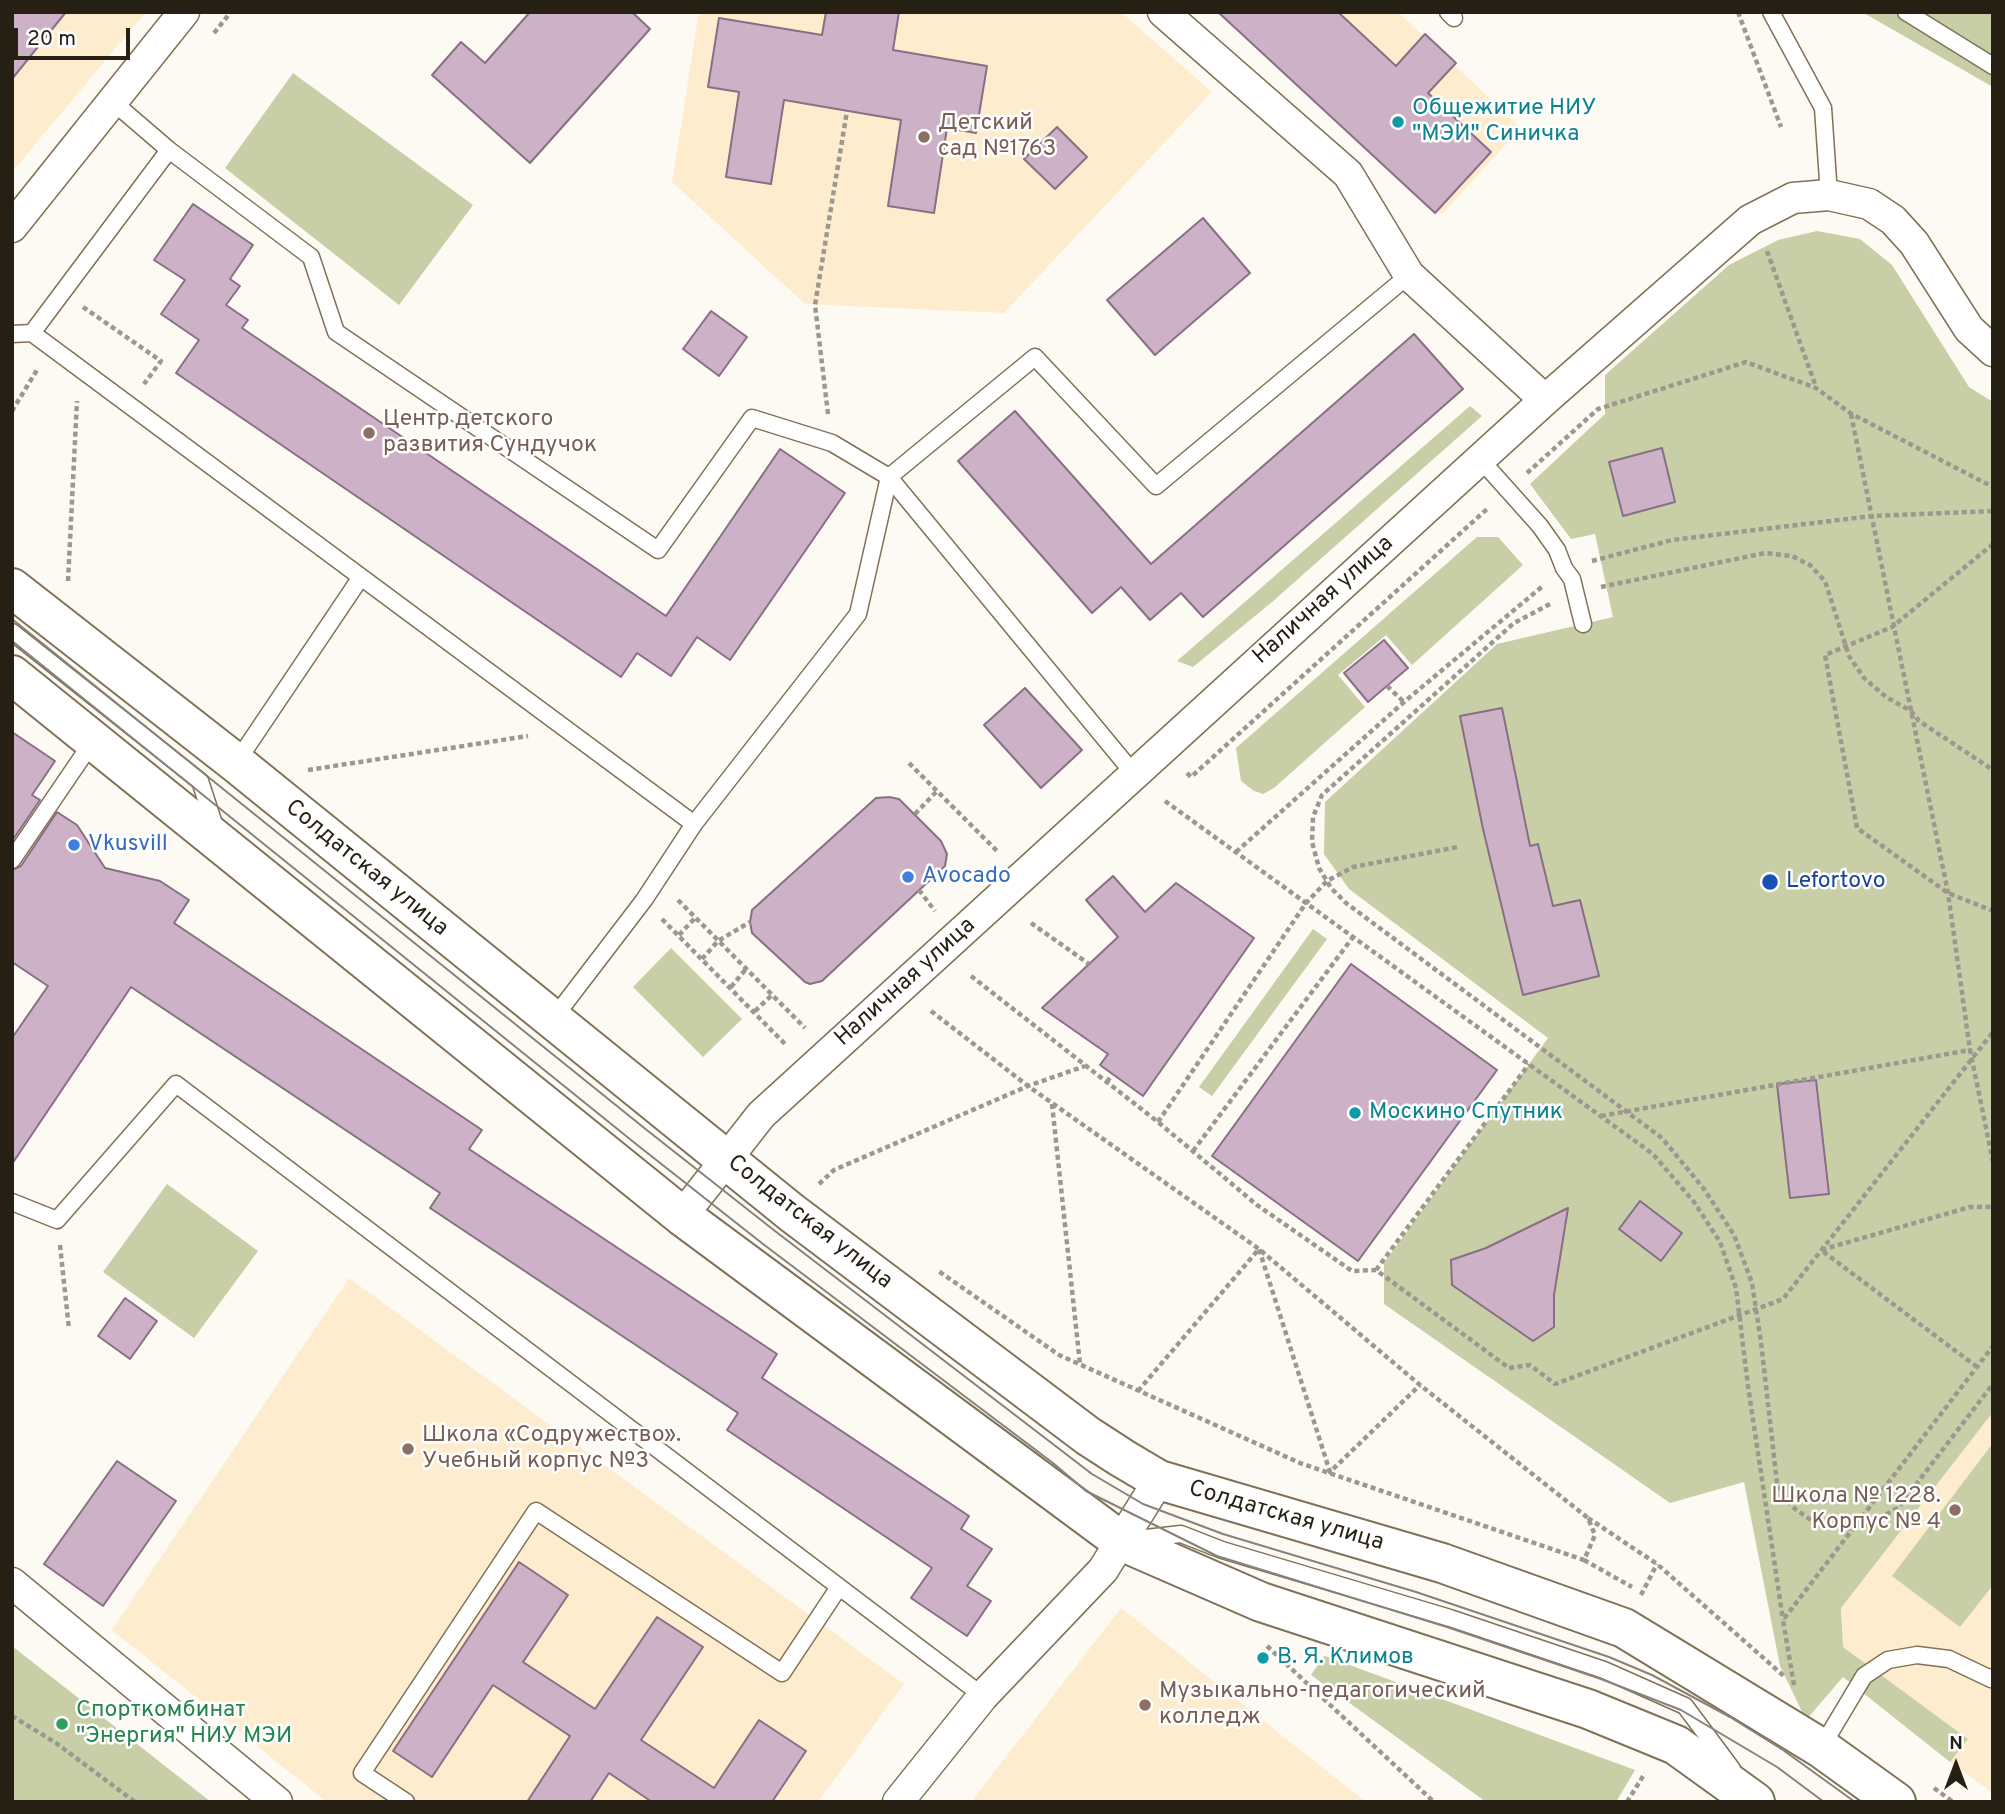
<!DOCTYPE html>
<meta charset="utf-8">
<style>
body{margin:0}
#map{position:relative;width:2005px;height:1814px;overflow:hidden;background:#fdfaf4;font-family:Overpass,sans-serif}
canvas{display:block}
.frame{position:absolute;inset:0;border:14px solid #261f14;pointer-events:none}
.north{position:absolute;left:1921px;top:1730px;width:70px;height:70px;-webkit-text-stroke:5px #fff;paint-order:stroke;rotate:0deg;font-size:19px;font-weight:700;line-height:28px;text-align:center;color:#261f14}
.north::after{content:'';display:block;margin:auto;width:24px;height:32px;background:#261f14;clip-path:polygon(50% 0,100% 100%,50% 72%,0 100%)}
.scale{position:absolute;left:14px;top:28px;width:116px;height:32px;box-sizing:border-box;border:4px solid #261f14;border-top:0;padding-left:9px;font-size:21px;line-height:24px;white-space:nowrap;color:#261f14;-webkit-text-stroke:5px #fff;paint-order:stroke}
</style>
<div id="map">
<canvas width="2005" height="1814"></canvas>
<div class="frame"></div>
<div class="north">N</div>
<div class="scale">20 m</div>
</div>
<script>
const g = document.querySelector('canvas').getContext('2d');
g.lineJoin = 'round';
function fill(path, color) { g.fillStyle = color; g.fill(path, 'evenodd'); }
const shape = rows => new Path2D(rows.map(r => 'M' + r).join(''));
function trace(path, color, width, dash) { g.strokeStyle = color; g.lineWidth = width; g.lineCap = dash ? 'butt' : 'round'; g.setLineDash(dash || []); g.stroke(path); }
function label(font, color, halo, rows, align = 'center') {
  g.font = font + ' Overpass,sans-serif'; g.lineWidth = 5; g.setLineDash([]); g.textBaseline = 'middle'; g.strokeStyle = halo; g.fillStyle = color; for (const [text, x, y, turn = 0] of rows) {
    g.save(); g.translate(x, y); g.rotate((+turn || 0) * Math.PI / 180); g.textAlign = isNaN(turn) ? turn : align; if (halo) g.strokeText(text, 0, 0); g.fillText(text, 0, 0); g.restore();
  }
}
const built = shape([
 [12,12,146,12,12,172],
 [699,12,1121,12,1212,92,1004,313,805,304,672,182],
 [1219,12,1398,12,1521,128,1442,214],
 [349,1278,904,1684,818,1802,327,1802,112,1630],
 [1993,1412,1993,1793,1950,1762,1968,1739,1843,1647,1841,1607],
 [1121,1608,1366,1802,971,1802]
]);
const green = shape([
 [1862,12,1993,12,1993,87],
 [293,73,473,205,399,305,225,168],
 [1817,231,1860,239,1892,265,1969,387,1993,402,1993,1412,1841,1608,1843,1647,1968,1739,1950,1762,1843,1677,1806,1720,1780,1666,1744,1482,1670,1503,1384,1304,1384,1263,1548,1038,1349,889,1324,854,1325,802,1497,644,1613,617,1595,534,1571,539,1530,484,1605,414,1605,375,1729,265,1778,240],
 [1470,406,1482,416,1272,602,1193,667,1177,661],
 [1477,537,1498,537,1523,565,1412,665,1386,635,1338,675,1365,707,1274,788,1263,794,1254,791,1241,781,1236,748],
 [1313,929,1327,939,1212,1096,1199,1087],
 [671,948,742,1019,703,1057,633,987],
 [167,1184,258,1251,194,1338,103,1272],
 [1993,1443,1993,1585,1960,1627,1892,1576],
 [12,1646,211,1802,12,1802],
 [1324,1656,1325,1656,1635,1770,1616,1802,1486,1802,1311,1675]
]);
const building = shape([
 [12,12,66,12,12,79,12,12],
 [530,12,632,12,650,29,530,163,432,75,461,42,485,63,530,12],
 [826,12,899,12,893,50,987,66,976,133,947,128,934,213,888,206,901,120,784,100,771,184,726,177,739,92,708,87,719,18,822,35,826,12],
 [1218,12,1338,12,1396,66,1425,34,1456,63,1428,93,1491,152,1435,213,1218,12],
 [1057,127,1087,157,1055,189,1024,159,1057,127],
 [193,204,253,245,230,279,240,286,226,305,248,320,242,328,666,616,780,449,845,493,730,660,697,637,671,676,637,653,621,677,176,373,199,340,161,314,185,280,154,260,193,204],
 [1203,218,1250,273,1155,355,1107,300,1203,218],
 [711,311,747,337,719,376,683,349,711,311],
 [1414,334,1463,389,1203,617,1181,593,1150,620,1121,587,1092,613,958,461,1015,411,1151,564,1414,334],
 [1662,448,1675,502,1623,516,1609,462,1662,448],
 [1384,640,1408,668,1368,702,1344,673,1384,640],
 [1025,688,1082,750,1041,788,984,725,1025,688],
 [1502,708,1530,846,1538,844,1553,906,1580,900,1599,976,1523,995,1483,829,1460,716,1502,708],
 [12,732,55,761,32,795,40,800,12,841,12,732],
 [889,797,899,799,941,841,947,854,945,866,822,981,810,984,805,982,752,933,750,922,752,910,876,798,889,797],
 [57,812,77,825,105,868,160,881,189,900,174,923,482,1130,469,1149,777,1354,762,1378,969,1516,961,1529,992,1549,967,1586,991,1601,967,1636,911,1598,932,1568,727,1430,738,1413,430,1208,440,1193,131,987,12,1164,12,1038,48,986,12,962,12,870,21,866,57,812],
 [1113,876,1145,912,1176,883,1254,938,1143,1096,1100,1065,1108,1054,1042,1008,1118,937,1086,900,1113,876],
 [1351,964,1497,1070,1358,1261,1212,1156,1351,964],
 [1816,1080,1829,1194,1790,1198,1777,1084,1816,1080],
 [1640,1201,1682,1233,1661,1261,1619,1229,1640,1201],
 [1568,1208,1554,1295,1554,1327,1533,1341,1452,1285,1451,1260,1486,1248,1568,1208],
 [125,1298,157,1321,130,1359,98,1336,125,1298],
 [117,1461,176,1501,103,1606,44,1564,117,1461],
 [519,1562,568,1595,523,1662,595,1709,657,1617,703,1647,641,1740,714,1788,759,1720,806,1751,772,1802,652,1802,609,1773,590,1802,527,1802,570,1736,493,1685,432,1777,393,1751,519,1562]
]);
const path = shape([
 [1738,12,1781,127],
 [214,33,231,12],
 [1767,251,1816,387],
 [83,307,161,361,144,384],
 [12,411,37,370],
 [828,414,815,305,847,111],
 [1851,414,1948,893,1970,1050],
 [1527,473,1598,409,1746,362,1816,388,1850,413,1993,487],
 [1993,544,1892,627,1825,655,1857,828,1948,893,1993,911],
 [1592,561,1672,540,1872,516,1993,511],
 [68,581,77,401],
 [1601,587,1765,553,1792,556,1810,565,1825,581,1849,656,1864,678,1886,697,1911,711,1919,721,1993,770],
 [1550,604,1514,623,1322,795,1313,817,1312,842,1319,868,1331,888,1346,903,1662,1138,1704,1189,1734,1235,1752,1283,1761,1342,1777,1483,1791,1506,1815,1523,1844,1530,1872,1522,1898,1508,1993,1384],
 [1387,686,1404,702],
 [909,763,998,852],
 [308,770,528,736],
 [1187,773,1191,777,1487,509],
 [1165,801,1653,1154,1694,1202,1720,1242,1736,1288,1748,1386,1783,1620],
 [915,814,936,792],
 [1236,852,1404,702,1544,585],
 [919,890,935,911],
 [678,900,805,1028],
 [662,919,786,1045],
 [1031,923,1089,964],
 [679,935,695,918],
 [702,959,718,941,750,922],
 [971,976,1158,1122,1257,1205,1352,1271,1376,1270,1509,1368,1530,1365,1555,1384,1783,1299,1993,1032],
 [731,987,746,969],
 [755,1011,772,995],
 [931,1011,1028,1086,1259,1249,1420,1385,1588,1518,1595,1535,1584,1560,1300,1463,1059,1355,937,1270],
 [1107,1082,1112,1074],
 [1052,1104,1080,1364],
 [1601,1116,1970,1050,1993,1162],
 [1158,1122,1306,903,1327,881,1353,867,1458,847],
 [1193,1151,1353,937],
 [819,1184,834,1170,1028,1086,1085,1066],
 [60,1245,69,1329],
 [1376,1270,1529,1064],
 [1977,1367,1821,1250,1970,1207,1993,1207],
 [1138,1391,1259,1249,1330,1472,1420,1385],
 [1588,1518,1657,1564,1785,1677],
 [1584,1560,1632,1587],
 [1641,1595,1657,1564],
 [1267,1646,1434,1802],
 [1794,1685,1783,1620,1993,1346],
 [12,1716,56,1743,135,1802],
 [1934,1788,1953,1802],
 [1627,1802,1645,1773]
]);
const service = shape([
 [1448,12,1454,18],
 [1771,12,1823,108,1829,195],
 [1906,12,1993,66],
 [112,101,169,150,311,257,336,332,658,550,752,418,832,443,889,477,1134,774],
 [32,333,169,150],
 [12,334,32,333,694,824],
 [1480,459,1540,526,1557,550,1564,568,1572,579,1583,624],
 [12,632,200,781,215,827],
 [236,763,361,577],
 [12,860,93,741],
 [553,1019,644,900,694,824,858,614,889,477,1035,357,1156,486,1409,275],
 [12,1202,57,1220,176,1084,983,1696],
 [1137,1539,1181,1534,1222,1550,1450,1618,1604,1670,1685,1706,1732,1769],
 [1821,1748,1864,1676,1888,1660,1917,1655,1949,1659,1991,1679,1993,1677],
 [406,1802,362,1773,536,1511,782,1673,839,1587]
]);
const minor = shape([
 [1163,12,1348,174,1409,275,1545,400],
 [12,227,184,12],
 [682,1216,761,1115,1545,400,1750,220,1793,198,1829,195,1869,204,1893,220,1914,243,1969,329,1993,351],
 [12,1583,277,1802],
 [898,1802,983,1696,1103,1570,1159,1480]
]);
const secondary = shape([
 [12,588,236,763,792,1213,1088,1436,1122,1458,1159,1480,1442,1563,1624,1628,1821,1748,1896,1802],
 [12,675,682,1216,1121,1541,1261,1602,1588,1709,1676,1745,1755,1802]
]);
const tram = shape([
 [12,619,648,1131,775,1231,1092,1474,1143,1504,1223,1534,1416,1592,1609,1657,1652,1675,1730,1717,1783,1750,1855,1802],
 [12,641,636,1144,763,1244,1053,1463,1086,1491,1217,1556,1447,1627,1601,1679,1681,1710,1777,1767,1824,1802]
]);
const markers = [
 [1398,122,7,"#0f9aa8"],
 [924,137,7,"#8d6e63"],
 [369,433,7,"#8d6e63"],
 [74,845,7,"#3f7fe0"],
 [908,877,7,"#3f7fe0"],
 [1770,882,9,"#1a4fb4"],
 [1355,1113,7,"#0f9aa8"],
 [408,1449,7,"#8d6e63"],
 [1955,1510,7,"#8d6e63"],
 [1263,1658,7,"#0f9aa8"],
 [1145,1705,7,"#8d6e63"],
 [62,1724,7,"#2e9e5b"]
];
const cultureNames = [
 ["Общежитие НИУ",1412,109],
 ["\"МЭИ\" Синичка",1412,135],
 ["Москино Спутник",1369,1113],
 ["В. Я. Климов",1277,1658]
];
const educationNames = [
 ["Детский",938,124],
 ["сад №1763",938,150],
 ["Центр детского",383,420],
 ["развития Сундучок",383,446],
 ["Школа «Содружество».",422,1436],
 ["Учебный корпус №3",422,1462],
 ["Школа № 1228.",1941,1497,"right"],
 ["Корпус № 4",1941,1523,"right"],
 ["Музыкально-педагогический",1159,1692],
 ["колледж",1159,1718]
];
const streetNames = [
 ["Наличная улица",1324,601,-42],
 ["Солдатская улица",366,869,39],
 ["Наличная улица",906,983,-42],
 ["Солдатская улица",809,1223,38],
 ["Солдатская улица",1286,1517,16]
];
const shopNames = [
 ["Vkusvill",88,845],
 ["Avocado",922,877]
];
const transitNames = [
 ["Lefortovo",1786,882]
];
const leisureNames = [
 ["Спорткомбинат",76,1711],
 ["\"Энергия\" НИУ МЭИ",76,1737]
];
fill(built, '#feecce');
fill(green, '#c8cea6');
fill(building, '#cdb1c7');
trace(building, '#886f83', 2);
trace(service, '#817156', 19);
trace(minor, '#817156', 33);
trace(secondary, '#817156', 42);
trace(path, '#9c988f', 4.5, [5, 3.5]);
trace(service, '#fff', 16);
trace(minor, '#fff', 30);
trace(secondary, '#fff', 38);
trace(tram, '#878279', 2);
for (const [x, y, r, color] of markers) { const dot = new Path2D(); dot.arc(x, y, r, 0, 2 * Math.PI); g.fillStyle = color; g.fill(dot); trace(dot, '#fff', 2.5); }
label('23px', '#0d838f', '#fff', cultureNames, 'left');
label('23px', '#785e54', '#fff', educationNames, 'left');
label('23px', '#261f14', '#fff', streetNames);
label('23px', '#366cbe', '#fff', shopNames, 'left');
label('23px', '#164399', '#fff', transitNames, 'left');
label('23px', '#27864d', '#fff', leisureNames, 'left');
</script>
